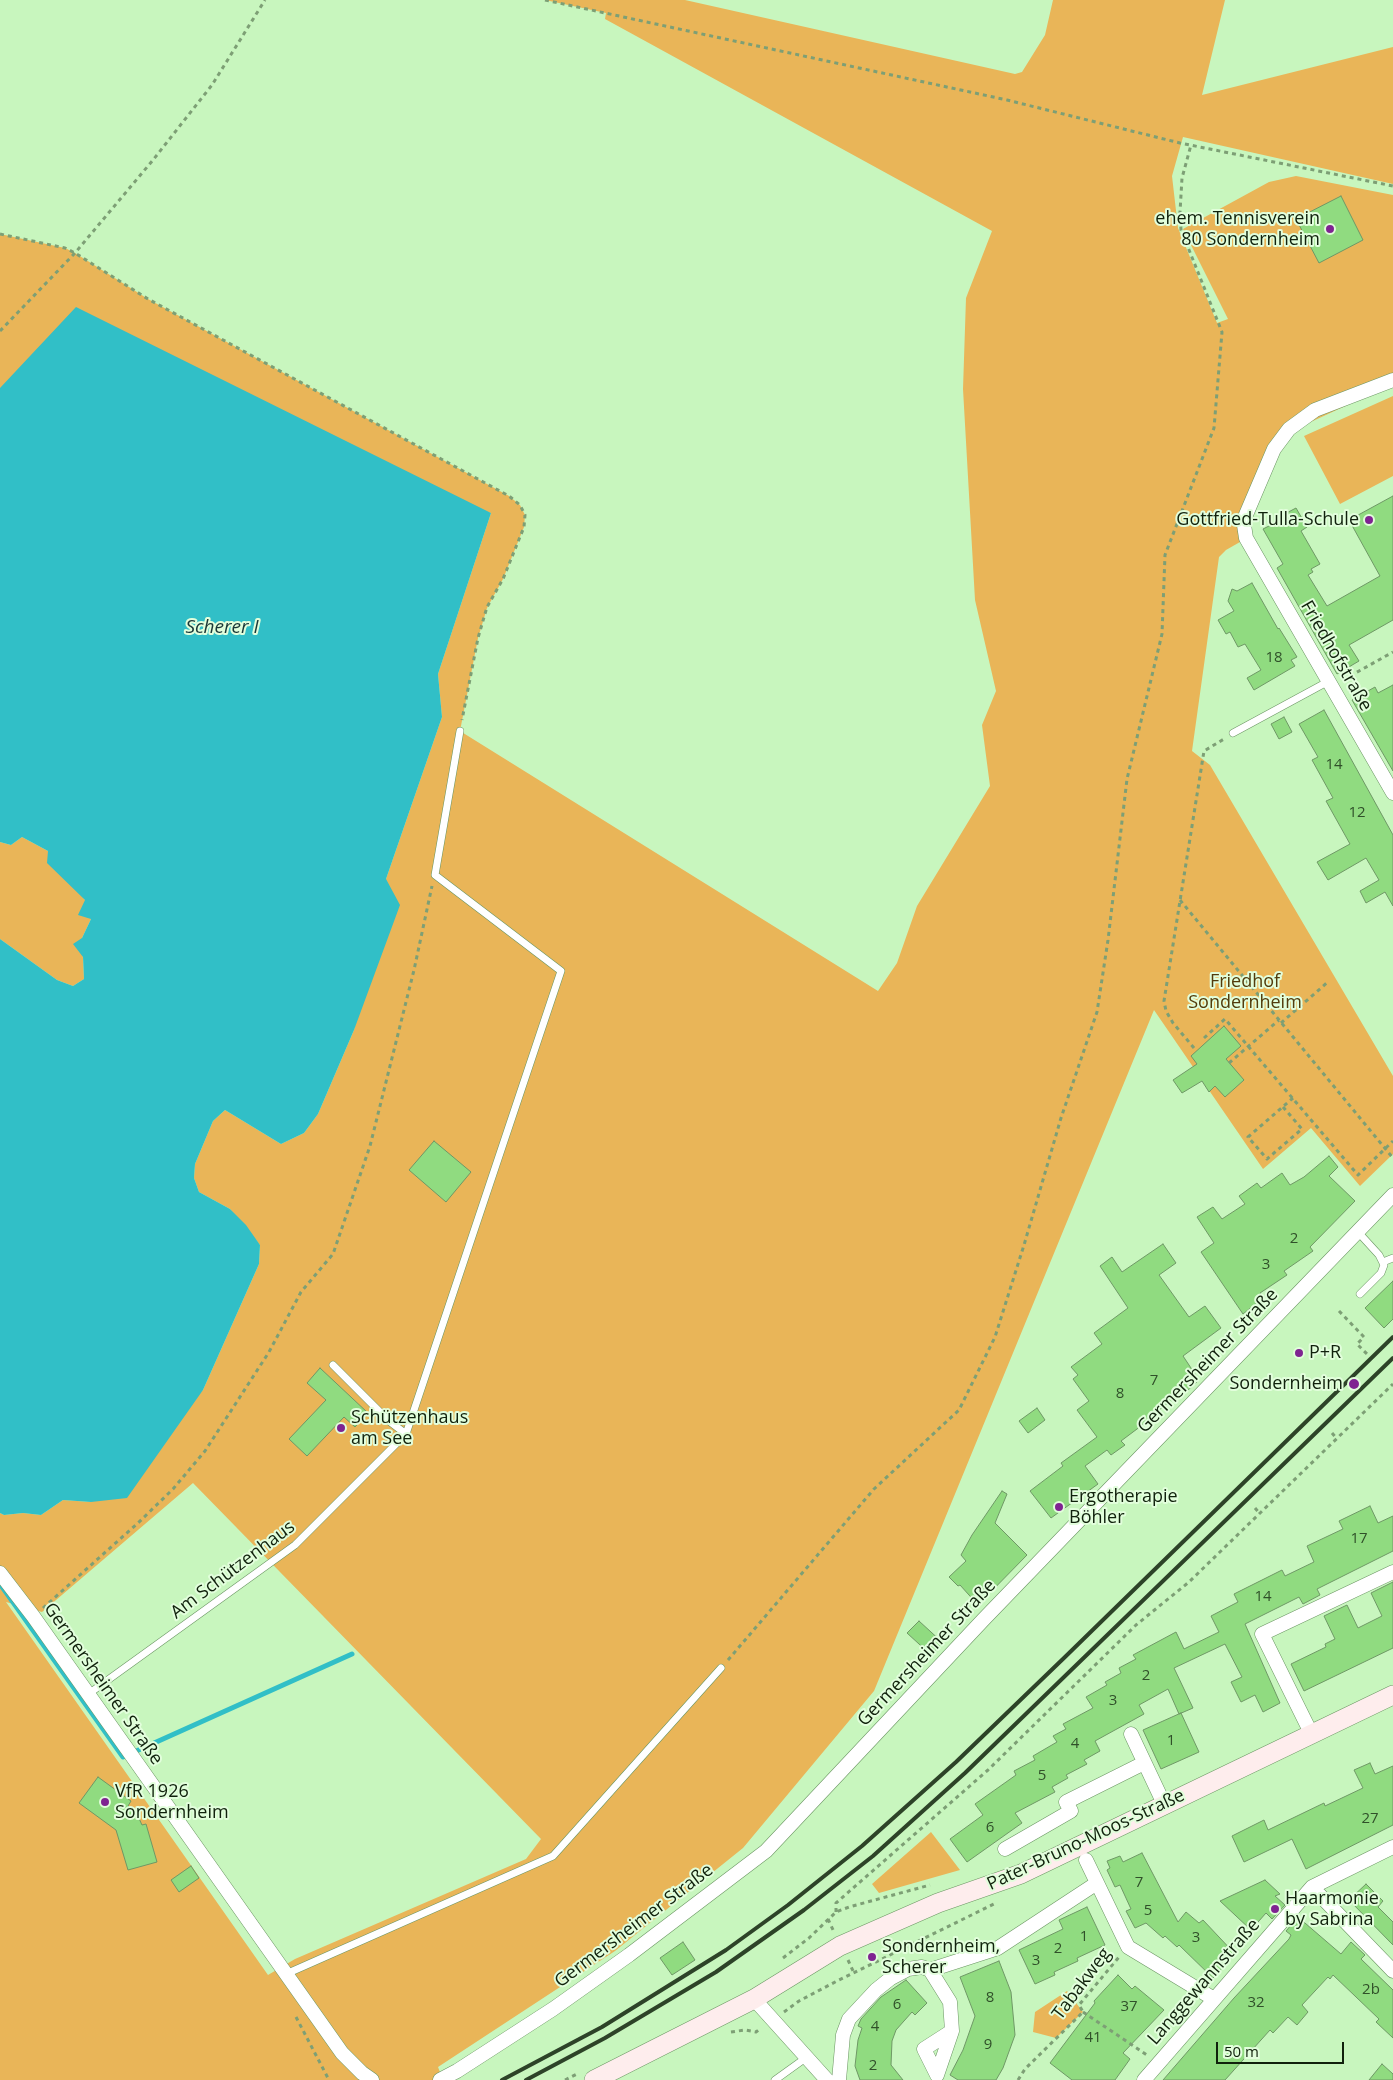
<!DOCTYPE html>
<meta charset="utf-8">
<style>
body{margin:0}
#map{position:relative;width:1393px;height:2080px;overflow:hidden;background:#c8f6be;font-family:"Open Sans",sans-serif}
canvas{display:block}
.scale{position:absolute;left:1216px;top:2042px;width:128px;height:22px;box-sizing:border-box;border:2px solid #10210c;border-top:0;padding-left:6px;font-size:15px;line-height:18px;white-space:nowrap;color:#10210c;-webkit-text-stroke:4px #e2fedc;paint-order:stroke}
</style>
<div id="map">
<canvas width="1393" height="2080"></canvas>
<div class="scale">50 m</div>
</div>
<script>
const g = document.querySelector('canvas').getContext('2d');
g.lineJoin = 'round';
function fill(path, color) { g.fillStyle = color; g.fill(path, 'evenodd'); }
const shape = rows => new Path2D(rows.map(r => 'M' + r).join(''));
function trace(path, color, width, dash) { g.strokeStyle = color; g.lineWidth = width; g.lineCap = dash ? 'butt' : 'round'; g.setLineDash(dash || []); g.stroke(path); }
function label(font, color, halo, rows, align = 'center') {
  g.font = font + ' "Open Sans",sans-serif'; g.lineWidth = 4; g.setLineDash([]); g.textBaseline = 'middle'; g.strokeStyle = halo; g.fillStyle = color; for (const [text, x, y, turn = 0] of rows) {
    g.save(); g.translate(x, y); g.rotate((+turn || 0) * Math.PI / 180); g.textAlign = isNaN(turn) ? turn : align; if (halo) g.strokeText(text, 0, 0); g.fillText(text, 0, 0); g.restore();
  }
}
const green = shape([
 [545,0,685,0,1015,74,1022,72,1045,35,1053,0,1225,0,1202,95,1393,47,1393,184,1183,137,1172,176,1178,228,1217,323,1228,319,1183,229,1269,182,1296,176,1393,195,1393,384,1289,432,1280,438,1240,542,1226,550,1219,557,1192,751,1210,765,1393,1076,1393,1154,1360,1186,1311,1128,1263,1169,1154,1010,874,1691,743,1848,615,1951,438,2067,443,2080,0,2080,0,1513,4,1515,23,1513,41,1515,63,1500,91,1502,203,1390,259,1264,260,1245,230,1209,199,1192,194,1178,195,1164,213,1121,225,1110,281,1144,304,1133,318,1114,354,1030,386,879,442,717,438,674,491,513,0,388,0,234,65,248,75,253,148,299,509,496,520,505,525,515,524,527,503,579,487,608,478,638,460,731,878,991,897,963,917,906,990,786,982,725,996,691,975,600,963,389,966,298,992,231,605,19,606,13],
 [193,1483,541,1839,526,1859,295,1959,268,1975,6,1602,42,1612],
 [1393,396,1393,476,1340,504,1304,436],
 [22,837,48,851,85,900,91,919,82,938,84,979,73,986,57,980,0,939,0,842,11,845],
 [931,1832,960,1870,879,1893,872,1884],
 [1067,1991,1083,2012,1056,2038,1033,2032,1035,2012]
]);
const water = shape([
 [76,307,491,513,438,674,442,717,386,879,400,905,354,1030,318,1114,304,1133,281,1144,225,1110,213,1121,195,1164,194,1178,199,1192,230,1209,246,1225,260,1245,259,1264,203,1390,127,1498,91,1502,63,1500,41,1515,23,1513,4,1515,0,1513,0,939,57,980,73,986,84,979,83,957,73,944,82,938,91,919,78,915,85,900,47,863,48,851,22,837,11,845,0,842,0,388]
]);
const stream = shape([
 [0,1584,123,1757,352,1654]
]);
const building = shape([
 [1341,196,1363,240,1319,263,1296,219,1341,196],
 [1393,496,1393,620,1349,645,1359,661,1337,674,1277,568,1283,564,1263,529,1279,521,1277,518,1296,508,1307,527,1301,531,1320,564,1311,569,1313,572,1308,575,1327,606,1380,576,1349,520,1393,496],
 [1252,583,1278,629,1279,628,1297,657,1291,660,1295,666,1254,690,1247,678,1261,670,1245,644,1238,647,1230,632,1226,634,1218,620,1234,611,1228,601,1232,589,1237,591,1252,583],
 [1393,685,1393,771,1352,700,1375,687,1378,693,1393,685],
 [1324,710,1393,835,1393,906,1385,892,1366,903,1360,891,1379,880,1366,858,1328,880,1317,862,1350,844,1326,801,1333,798,1312,760,1318,757,1299,724,1324,710],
 [1284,717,1292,732,1279,739,1271,724,1284,717],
 [1224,1026,1241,1046,1226,1059,1244,1080,1225,1097,1215,1086,1209,1092,1202,1081,1182,1093,1173,1080,1197,1064,1191,1056,1224,1026],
 [434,1141,471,1172,446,1202,409,1170,434,1141],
 [1329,1156,1338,1167,1329,1176,1355,1201,1310,1247,1313,1251,1284,1271,1287,1275,1260,1293,1263,1298,1243,1314,1201,1252,1214,1243,1197,1217,1213,1207,1222,1219,1245,1204,1239,1196,1257,1183,1261,1188,1282,1173,1290,1185,1304,1177,1329,1156],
 [1163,1244,1176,1263,1159,1275,1189,1317,1205,1306,1221,1328,1183,1356,1199,1380,1187,1391,1186,1390,1148,1418,1149,1420,1121,1441,1125,1445,1111,1455,1107,1450,1085,1466,1098,1484,1051,1518,1030,1491,1063,1466,1061,1463,1097,1437,1077,1410,1089,1401,1073,1379,1078,1375,1071,1367,1102,1344,1094,1333,1128,1308,1100,1266,1112,1257,1122,1272,1163,1244],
 [1393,1281,1393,1319,1384,1328,1365,1308,1393,1281],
 [320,1368,368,1413,355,1427,344,1417,307,1456,289,1439,326,1400,307,1383,320,1368],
 [1037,1408,1045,1420,1028,1433,1019,1421,1037,1408],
 [1002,1491,1007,1494,995,1523,1027,1555,978,1605,960,1585,958,1586,949,1577,966,1561,961,1555,972,1535,1002,1491],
 [1370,1506,1378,1523,1393,1516,1393,1551,1317,1589,1320,1595,1303,1604,1299,1597,1245,1624,1280,1703,1263,1712,1255,1695,1241,1702,1231,1682,1242,1677,1225,1644,1174,1668,1193,1708,1179,1714,1168,1689,1139,1705,1144,1714,1095,1741,1100,1751,1084,1760,1087,1764,1066,1775,1068,1778,1052,1787,1055,1792,1015,1813,1022,1823,967,1862,950,1839,983,1815,975,1804,1016,1775,1014,1771,1035,1760,1033,1756,1057,1742,1053,1736,1066,1729,1063,1724,1093,1708,1086,1697,1107,1685,1105,1682,1121,1673,1119,1668,1136,1659,1133,1655,1176,1632,1184,1649,1219,1632,1211,1616,1238,1602,1234,1594,1282,1570,1285,1576,1314,1562,1307,1546,1343,1529,1339,1521,1370,1506],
 [1393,1582,1393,1648,1304,1691,1291,1664,1326,1647,1325,1644,1335,1639,1324,1616,1347,1605,1358,1628,1382,1616,1371,1593,1393,1582],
 [919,1621,943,1643,931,1655,907,1633,919,1621],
 [1181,1713,1199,1752,1161,1769,1143,1730,1181,1713],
 [1370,1763,1375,1774,1393,1766,1393,1825,1306,1869,1292,1839,1244,1862,1232,1836,1264,1820,1268,1830,1324,1803,1325,1806,1363,1788,1354,1770,1370,1763],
 [98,1777,131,1801,128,1806,137,1814,142,1825,146,1824,157,1862,128,1870,116,1830,79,1803,98,1777],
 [1142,1853,1178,1922,1186,1912,1199,1923,1203,1920,1235,1954,1213,1978,1179,1945,1177,1947,1165,1936,1163,1938,1146,1923,1135,1928,1126,1911,1131,1909,1120,1885,1115,1887,1107,1870,1110,1868,1107,1861,1120,1856,1123,1862,1142,1853],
 [191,1866,199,1878,179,1892,171,1880,191,1866],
 [1265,1880,1280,1894,1275,1896,1285,1905,1272,1919,1266,1913,1251,1930,1220,1901,1265,1880],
 [1366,1884,1383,1901,1378,1907,1393,1922,1393,1945,1349,1900,1366,1884],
 [1087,1907,1105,1945,1077,1958,1078,1961,1054,1972,1055,1975,1035,1984,1019,1950,1063,1929,1059,1920,1087,1907],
 [1298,1917,1341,1954,1351,1942,1365,1955,1361,1959,1393,1990,1393,2038,1376,2022,1379,2019,1333,1975,1330,1979,1328,1977,1302,2005,1308,2012,1297,2025,1288,2017,1273,2033,1270,2030,1225,2080,1163,2080,1234,1998,1289,1939,1291,1935,1286,1931,1298,1917],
 [683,1942,695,1960,672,1975,660,1958,683,1942],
 [999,1961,1011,1992,1015,2035,1003,2068,996,2080,958,2080,950,2075,963,2050,975,2016,960,1977,999,1961],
 [1118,1975,1132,1989,1135,1986,1164,2010,1123,2053,1130,2059,1115,2080,1072,2080,1050,2063,1095,2003,1094,2001,1118,1975],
 [906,1980,927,2003,915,2015,912,2012,896,2030,892,2041,891,2065,903,2080,860,2080,855,2066,858,2040,862,2028,858,2026,861,2019,881,1997,906,1980],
 [1382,2064,1393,2074,1393,2080,1369,2080,1382,2064]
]);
const path = shape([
 [545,0,1007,100,1180,143,1393,186],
 [0,234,65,248,75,253,148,299,509,496,520,505,525,515,524,527,503,579,487,607,478,638,462,720],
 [0,331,75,253,153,160,212,85,265,0],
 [1343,680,1393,652],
 [1180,900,1393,1158],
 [1281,1023,1329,981],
 [1204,1038,1225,1019,1358,1175,1393,1141],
 [1194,1048,1173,1023,1166,1011,1164,1001,1204,751,1224,739],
 [1229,1063,1279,1020],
 [1283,1107,1302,1129,1267,1159,1248,1137,1293,1098],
 [1339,1311,1364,1337,1357,1344,1368,1355],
 [1332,1433,1337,1439],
 [1255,1508,1260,1514],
 [43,1608,138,1523,173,1489,205,1451,269,1352,301,1292,333,1254,370,1146,414,970,432,886],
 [728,1660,874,1489,959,1410,995,1337,1024,1245,1061,1118,1097,1012,1108,940,1127,779,1162,634,1165,555,1214,428,1222,332,1181,230,1180,212,1182,178,1191,145],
 [836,1912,836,1903,988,1770,1136,1625,1189,1582,1393,1384],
 [828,1919,834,1932],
 [783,1958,809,1938,836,1912,849,1907,930,1885],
 [848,1960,854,1973],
 [784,2012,799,2001,837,1981,996,1903],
 [1083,2012,1147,2055],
 [296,2017,329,2080],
 [731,2032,745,2030,756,2032,761,2028],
 [565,2080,577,2074],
 [1018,2080,1025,2069,1083,2012,1079,2005,1119,1957]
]);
const lane = shape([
 [1233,733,1329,681],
 [1358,1232,1379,1255,1384,1265,1381,1273,1360,1294],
 [1383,1262,1393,1258],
 [333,1365,389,1421,406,1434],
 [87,1695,295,1545,406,1434,561,971,435,875,460,731],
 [286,1974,553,1856,721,1668],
 [775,2080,807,2057]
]);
const street = shape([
 [1393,380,1315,410,1289,429,1274,449,1245,517,1244,525,1246,538,1393,793],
 [0,1573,33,1616,342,2053,362,2073,372,2080],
 [1311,1733,1262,1634,1393,1572],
 [1131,1734,1164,1804],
 [1005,1849,1071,1811,1066,1802,1144,1763],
 [1086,1860,1128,1947,1214,1999],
 [1312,1887,1393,1971],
 [930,1970,998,1948,1097,1883],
 [754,1999,827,2080],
 [440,2080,457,2071,553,2009,629,1955,766,1851,983,1620,1393,1195],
 [839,2080,843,2035,849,2019,876,1990,891,1978,908,1969,922,1967,930,1970,950,2002,952,2031,937,2075,924,2049,952,2031],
 [1144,2080,1312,1887,1393,1847]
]);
const secondary = shape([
 [594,2080,754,1999,840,1946,938,1903,1021,1874,1393,1695]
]);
const rail = shape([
 [502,2080,602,2027,726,1950,788,1905,862,1846,956,1762,1065,1657,1393,1337],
 [526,2080,605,2038,716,1972,804,1910,873,1856,965,1773,1393,1358]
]);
const markers = [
 [1330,229,5,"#7f2491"],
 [1369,520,5,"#7f2491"],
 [1299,1353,5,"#7f2491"],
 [1354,1384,6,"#7f2491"],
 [341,1428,5,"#7f2491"],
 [1059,1507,5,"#7f2491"],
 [105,1802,5,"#7f2491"],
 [1275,1909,5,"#7f2491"],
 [872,1957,5,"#7f2491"]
];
const numberNames = [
 ["18",1274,658],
 ["14",1334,765],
 ["12",1357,813],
 ["2",1294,1239],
 ["3",1266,1265],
 ["7",1154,1381],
 ["8",1120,1394],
 ["17",1359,1539],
 ["14",1263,1597],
 ["2",1146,1676],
 ["3",1113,1701],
 ["1",1171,1741],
 ["4",1075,1744],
 ["5",1042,1776],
 ["27",1370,1819],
 ["6",990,1828],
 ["7",1139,1883],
 ["5",1148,1911],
 ["1",1084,1937],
 ["3",1196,1938],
 ["2",1058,1949],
 ["3",1036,1961],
 ["2b",1371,1990],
 ["8",990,1998],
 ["32",1256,2003],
 ["6",897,2005],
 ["37",1129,2007],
 ["4",875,2027],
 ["41",1093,2038],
 ["9",988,2045],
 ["2",873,2066]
];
const poiNames = [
 ["ehem. Tennisverein",1320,219,"right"],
 ["80 Sondernheim",1320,240,"right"],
 ["Gottfried-Tulla-Schule",1359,520,"right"],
 ["P+R",1309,1353],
 ["Sondernheim",1343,1384,"right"],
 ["Schützenhaus",351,1418],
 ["am See",351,1439],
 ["Ergotherapie",1069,1497],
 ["Böhler",1069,1518],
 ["VfR 1926",115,1792],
 ["Sondernheim",115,1813],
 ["Haarmonie",1285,1899],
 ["by Sabrina",1285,1920],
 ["Sondernheim,",882,1947],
 ["Scherer",882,1968]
];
const streetNames = [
 ["Friedhofstraße",1336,656,60],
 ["Germersheimer Straße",1208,1361,-46],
 ["Am Schützenhaus",233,1570,-37],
 ["Germersheimer Straße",927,1653,-47],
 ["Germersheimer Straße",103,1684,55],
 ["Pater-Bruno-Moos-Straße",1086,1840,-25],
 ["Germersheimer Straße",634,1926,-37],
 ["Langgewannstraße",1204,1982,-49],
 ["Tabakweg",1082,1984,-53]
];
const parkNames = [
 ["Friedhof",1245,982],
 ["Sondernheim",1245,1003]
];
const waterNames = [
 ["Scherer I",222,628]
];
fill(green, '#e9b558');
fill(water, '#31bfc7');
trace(stream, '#31bfc7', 5);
fill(building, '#90db80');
trace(building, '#6e9865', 1);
trace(lane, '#6a9562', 8);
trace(street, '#6a9562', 15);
trace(secondary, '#6a9562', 20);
trace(path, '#7d9f75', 3, [4, 4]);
trace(lane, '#fff', 7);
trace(street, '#fff', 14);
trace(secondary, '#feeded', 19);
trace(rail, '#2d4328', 4);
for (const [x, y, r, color] of markers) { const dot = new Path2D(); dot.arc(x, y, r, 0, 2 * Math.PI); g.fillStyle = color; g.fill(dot); trace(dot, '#e2fedc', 2); }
label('15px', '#305029', null, numberNames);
label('18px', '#10210c', '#e2fedc', poiNames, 'left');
label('18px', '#10210c', '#e2fedc', streetNames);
label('18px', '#523b0b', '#e2fedc', parkNames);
label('italic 19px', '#193637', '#e2fedc', waterNames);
</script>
